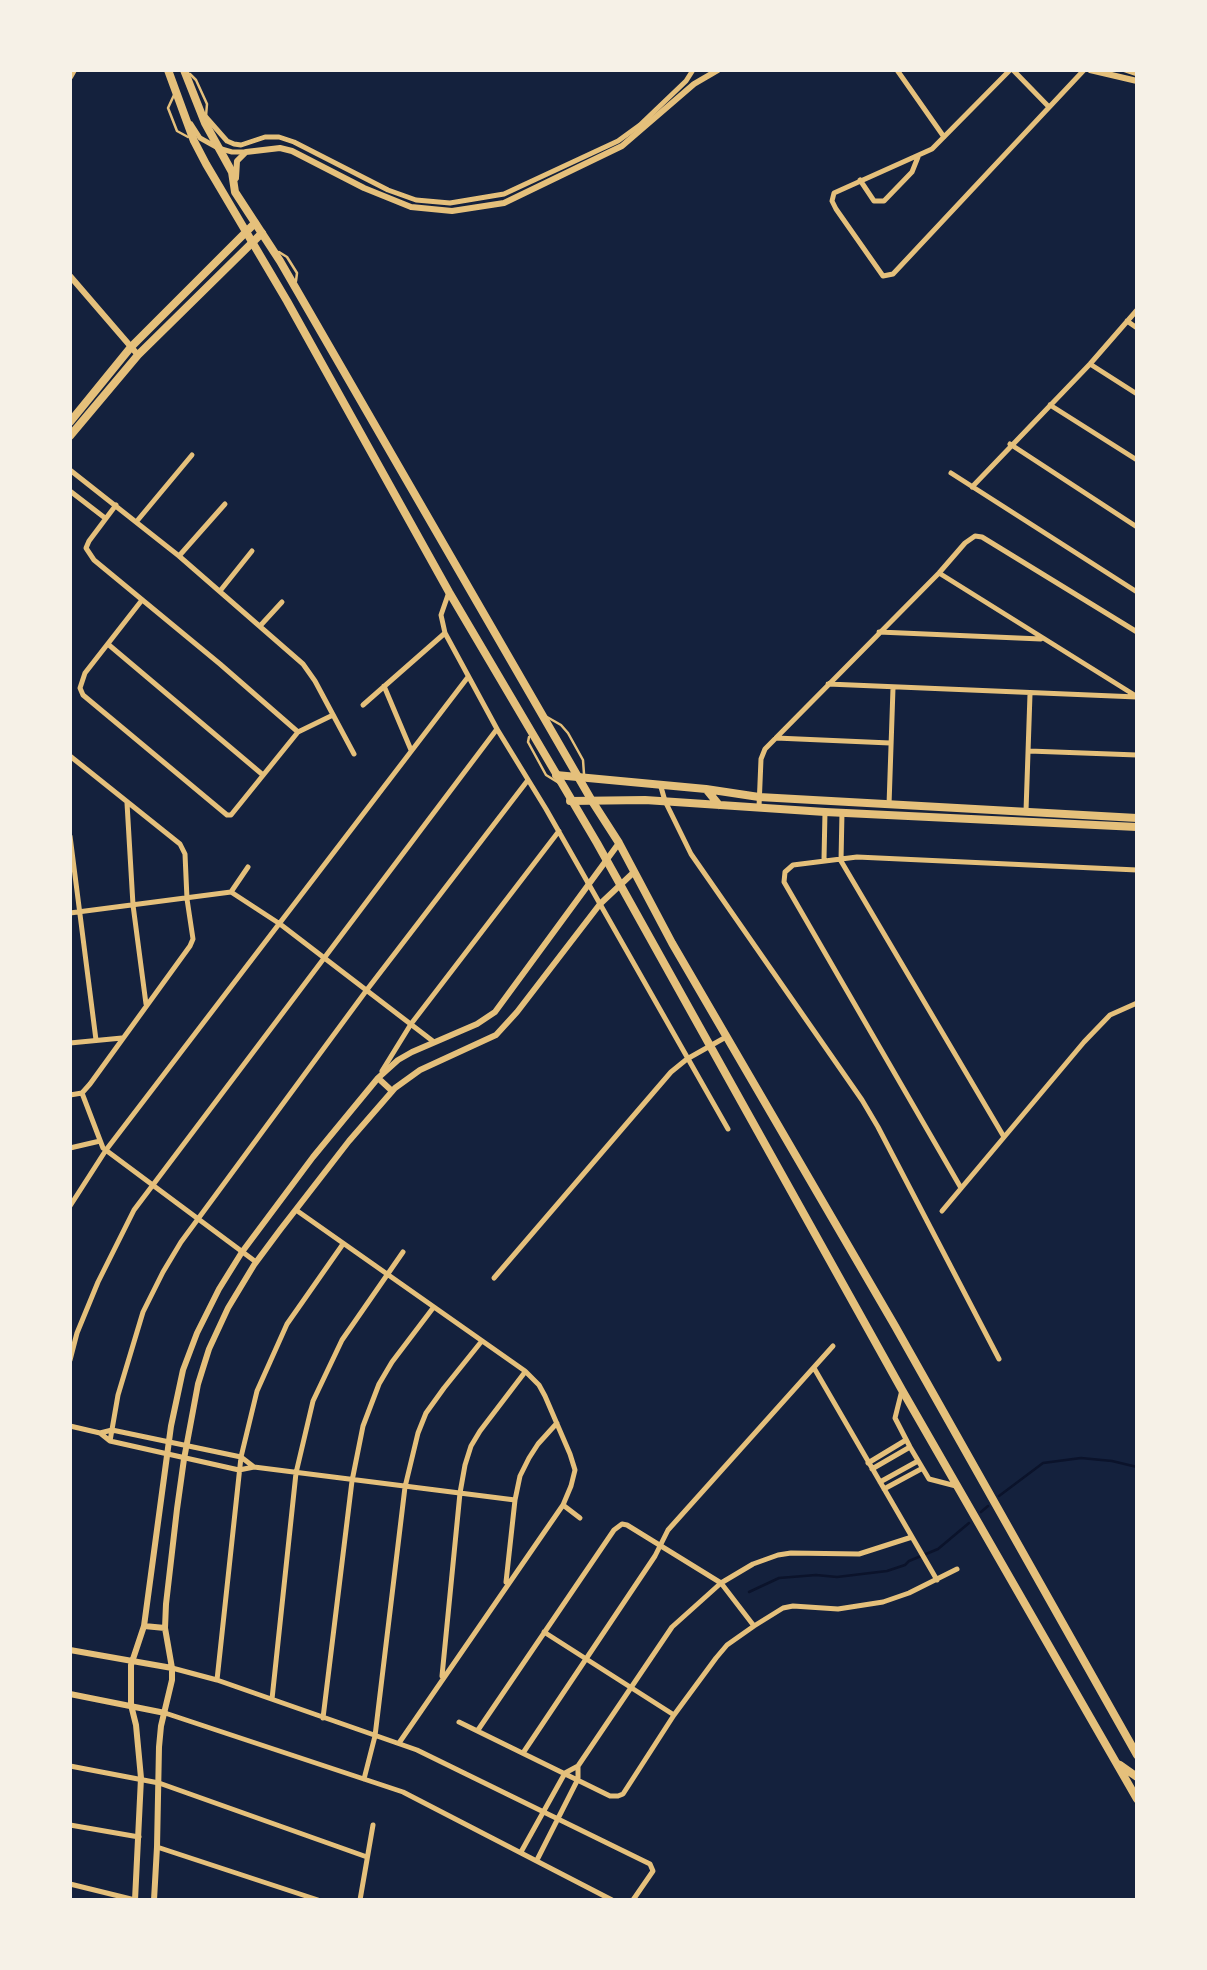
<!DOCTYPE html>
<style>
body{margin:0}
#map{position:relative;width:1207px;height:1970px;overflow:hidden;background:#14213d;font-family:Roboto,sans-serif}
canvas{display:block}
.frame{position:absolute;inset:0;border:72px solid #f6f1e7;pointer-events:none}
</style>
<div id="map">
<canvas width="1207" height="1970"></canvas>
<div class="frame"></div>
</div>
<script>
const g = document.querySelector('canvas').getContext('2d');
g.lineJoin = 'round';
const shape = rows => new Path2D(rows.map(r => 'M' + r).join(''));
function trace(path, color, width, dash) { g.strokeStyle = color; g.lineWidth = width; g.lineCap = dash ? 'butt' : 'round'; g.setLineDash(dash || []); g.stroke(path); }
const stream = shape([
 [999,1496,1043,1463,1081,1458,1112,1461,1137,1467],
 [981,1512,988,1506],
 [749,1592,779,1578,816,1575,837,1577,887,1571,905,1565,909,1561,938,1549,969,1523]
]);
const service = shape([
 [190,74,196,80,207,104,206,116],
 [174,95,168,108,177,131,188,137],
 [279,252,287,257,297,273,296,281],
 [547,717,561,725,568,733,583,760,584,774],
 [529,737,528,742,546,775,559,783]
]);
const minor = shape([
 [897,70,944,137],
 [1010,70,932,149,834,193,832,201,836,209,883,276,893,274,1084,70],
 [1013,70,1049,107],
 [1125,70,1137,74],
 [205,116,227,141,234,144,241,145,265,137,279,137,294,142,388,190,416,200,450,203,504,194,618,141,640,125,686,81,693,70],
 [191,124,200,138,218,148,232,152,244,152],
 [860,180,874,201,884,201,912,172,918,157],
 [1127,321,1137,328],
 [1090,364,1137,394],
 [1050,405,1137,460],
 [1010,444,1137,527],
 [70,470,179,556,303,664,315,681,354,754],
 [951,473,1137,592],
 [972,487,1090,364,1137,310],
 [70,491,105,518],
 [116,505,89,541,86,548,94,560,220,664,298,732],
 [137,521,192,455],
 [179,556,225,504],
 [939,573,1136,696],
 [220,591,252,551],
 [142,600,85,673,80,688,83,695,227,815,231,815,298,732,333,715],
 [260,626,282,602],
 [879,632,1041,639],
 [445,633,497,729,546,809,728,1129],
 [109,645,263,775],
 [828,684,1137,697],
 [384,686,411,750],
 [363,705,445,633,441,615,449,592],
 [776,738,890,743],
 [1029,751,1137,755],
 [70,756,180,844,185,854,187,899,193,939,190,946,90,1084,82,1093,70,1095],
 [661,787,665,801,691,854,862,1100,878,1127,999,1359],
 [127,803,133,905,146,1004],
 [889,805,893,688],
 [759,807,761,759,765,749,939,573,965,543,975,536,982,537,1137,632],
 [1026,811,1030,694],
 [842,812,841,861,1004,1137],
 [70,836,96,1040],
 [824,859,825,812],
 [231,892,280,924,434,1042],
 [231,892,248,867],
 [70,913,231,892],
 [70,1043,122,1038],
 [382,1071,411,1024,559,831],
 [82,1093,103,1148,256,1262],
 [70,1148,100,1141],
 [961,1188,784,882,785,872,793,865,857,857,1137,870],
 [70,1206,106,1150,468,677],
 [296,1210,525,1371,539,1385,545,1396,570,1454,575,1470,571,1486,563,1505,399,1743],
 [942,1211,1084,1042,1110,1015,1137,1003],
 [494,1278,671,1072,687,1059,726,1037],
 [70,1360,77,1333,98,1282,134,1210,497,729],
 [814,1368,937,1580],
 [902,1390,895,1418,910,1447,929,1479,956,1486],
 [70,1426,100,1433,110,1441,239,1470,254,1467,515,1500],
 [100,1433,112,1430,241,1457,254,1467],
 [110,1441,118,1395,143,1312,163,1272,181,1242,366,991,528,780],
 [868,1463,906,1440],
 [872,1469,910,1447],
 [880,1482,918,1461],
 [884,1489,921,1469],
 [563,1505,580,1518],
 [506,1582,515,1500,520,1476,529,1458,538,1444,557,1423],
 [544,1632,674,1715],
 [172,1668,217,1680,417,1750,650,1864,653,1871,633,1900],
 [442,1676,460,1493,465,1465,471,1446,480,1431,525,1372],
 [217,1680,241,1457,257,1391,287,1324,343,1244],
 [272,1699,296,1473,313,1401,342,1340,403,1252],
 [165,1713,403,1792,612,1900],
 [323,1718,352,1481,363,1426,379,1384,392,1362,433,1308],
 [459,1722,610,1796,618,1796,623,1794,674,1715,716,1658,727,1645,754,1626,783,1608,793,1606,838,1609,883,1602,909,1593,957,1569],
 [478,1730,614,1530,622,1524,627,1525,721,1583,754,1626],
 [523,1753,655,1556,668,1530,833,1346],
 [70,1766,159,1783,367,1857],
 [364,1779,375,1736,405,1487,418,1433,426,1413,444,1388,481,1342],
 [70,1825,139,1837],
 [157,1847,318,1900],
 [521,1852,565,1773,578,1766,672,1627,721,1583,753,1564,778,1555,791,1553,859,1554,912,1537],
 [538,1858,578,1779,578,1766],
 [70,1884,135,1900],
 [360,1900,373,1825]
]);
const tertiary = shape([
 [1090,70,1137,81],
 [70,77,74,70],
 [236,178,237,161,246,152,280,148,292,151,364,188,411,207,452,211,504,203,622,146,694,84,718,70],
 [70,276,138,355],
 [378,1078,392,1091],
 [144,1626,165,1628],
 [70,1650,172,1668],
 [70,1694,165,1713],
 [135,1900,141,1778,136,1725,131,1705,131,1665,144,1626,171,1426,183,1370,197,1333,219,1289,242,1252,313,1157,378,1078,398,1060,412,1052,477,1024,495,1012,619,843],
 [154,1900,157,1847,159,1747,161,1726,172,1680,172,1668,165,1628,166,1604,177,1509,184,1459,198,1384,209,1349,228,1308,254,1265,280,1230,349,1141,395,1088,420,1070,496,1035,517,1012,600,904,634,872]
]);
const secondary = shape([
 [70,422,131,347,255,223],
 [70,436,138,355,262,233],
 [556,775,706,789,719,805],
 [706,789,759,797,1137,818],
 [570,801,645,800,825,812,1137,827]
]);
const primary = shape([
 [168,70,194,141,206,164,287,301,449,592,597,843,902,1390,1137,1799],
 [184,70,205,123,232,172,235,192,280,261,592,801,619,843,672,943,895,1326,1137,1755],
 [1120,1765,1137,1777]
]);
trace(stream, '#0b132b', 2.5);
trace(service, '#e5c07b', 2.5);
trace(minor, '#e5c07b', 5);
trace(tertiary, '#e5c07b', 6);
trace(secondary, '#e5c07b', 8);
trace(primary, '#e5c07b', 8);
</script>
